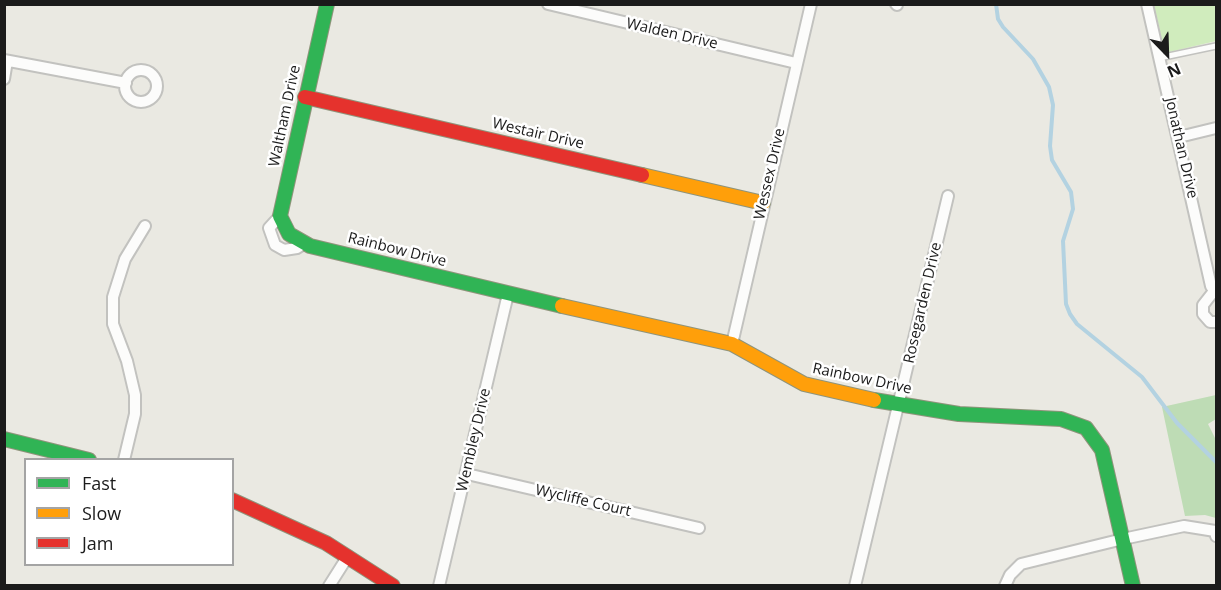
<!DOCTYPE html>
<style>
body{margin:0}
#map{position:relative;width:1221px;height:590px;overflow:hidden;background:#eae9e2;font-family:"Open Sans",sans-serif}
canvas{display:block}
.frame{position:absolute;inset:0;border:6px solid #1b1b1b;pointer-events:none}
.legend{position:absolute;left:24px;top:458px;width:210px;height:108px;box-sizing:border-box;background:#fff;border:2px solid #a4a4a4;margin:0;padding:8px 10px;list-style:none;font-size:18px;color:#1b1b1b}
.legend li{display:flex;align-items:center;gap:12px;height:30px}
.legend b{width:30px;border:2px solid #a4a4a4}
.north{position:absolute;left:1137px;top:24px;width:60px;height:60px;-webkit-text-stroke:4px #fff;paint-order:stroke;rotate:157deg;font-size:16px;font-weight:700;line-height:24px;text-align:center;color:#1b1b1b}
.north::after{content:'';display:block;margin:auto;width:21px;height:27px;background:#1b1b1b;clip-path:polygon(50% 0,100% 100%,50% 72%,0 100%)}
</style>
<div id="map">
<canvas width="1221" height="590"></canvas>
<div class="frame"></div>
<ul class="legend">
<li><b style="height:8px;background:#30b455"></b>Fast</li>
<li><b style="height:8px;background:#ff9f0a"></b>Slow</li>
<li><b style="height:8px;background:#e5322d"></b>Jam</li>
</ul>
<div class="north">N</div>
</div>
<script>
const g = document.querySelector('canvas').getContext('2d');
g.lineJoin = 'round';
function fill(path, color) { g.fillStyle = color; g.fill(path, 'evenodd'); }
const shape = rows => new Path2D(rows.map(r => 'M' + r).join(''));
function trace(path, color, width, dash) { g.strokeStyle = color; g.lineWidth = width; g.lineCap = dash ? 'butt' : 'round'; g.setLineDash(dash || []); g.stroke(path); }
function label(font, color, halo, rows, align = 'center') {
  g.font = font + ' "Open Sans",sans-serif'; g.lineWidth = 5; g.setLineDash([]); g.textBaseline = 'middle'; g.strokeStyle = halo; g.fillStyle = color; for (const [text, x, y, turn = 0] of rows) {
    g.save(); g.translate(x, y); g.rotate((+turn || 0) * Math.PI / 180); g.textAlign = isNaN(turn) ? turn : align; if (halo) g.strokeText(text, 0, 0); g.fillText(text, 0, 0); g.restore();
  }
}
const grass = shape([
 [1154,5,1216,5,1216,41,1165,53]
]);
const forest = shape([
 [1216,395,1216,419,1208,424,1216,440,1216,518,1205,515,1185,516,1162,407]
]);
const stream = shape([
 [996,4,998,19,1003,27,1033,59,1049,87,1053,105,1050,146,1052,160,1071,192,1073,209,1063,241,1066,304,1070,314,1077,324,1142,377,1177,423,1216,462]
]);
const lane = shape([
 [1159,58,1216,46]
]);
const street = shape([
 [548,4,796,63],
 [896,4,897,5],
 [1147,4,1211,286,1216,293],
 [4,60,126,83],
 '125 86a16 16 0 1 1 32 0a16 16 0 1 1-32 0Z',
 [4,79,7,61],
 [1179,137,1216,128],
 [280,216,269,228,275,245,284,250,297,248,305,243],
 [1214,291,1203,305,1203,314,1210,322,1216,322],
 [732,344,811,4],
 [124,460,135,414,135,395,127,361,113,324,113,297,125,259,145,226],
 [467,474,699,528],
 [329,586,348,556],
 [439,586,508,294],
 [855,586,948,196],
 [1005,586,1010,575,1021,564,1123,539,1184,526,1215,531,1216,536]
]);
const fast = shape([
 [327,4,280,216,289,234,310,246,562,306],
 [874,400,959,414,1061,419,1086,428,1102,450,1133,586],
 [4,439,89,460]
]);
const slow = shape([
 [642,175,763,203],
 [562,306,732,344,804,384,874,400]
]);
const jam = shape([
 [305,97,642,175],
 [232,500,326,543,393,586]
]);
const streetNames = [
 ["Walden Drive",672,34,13],
 ["Waltham Drive",285,116,-78],
 ["Westair Drive",538,134,13],
 ["Jonathan Drive",1181,148,77],
 ["Wessex Drive",770,174,-77],
 ["Rainbow Drive",397,250,14],
 ["Rosegarden Drive",923,303,-77],
 ["Rainbow Drive",862,379,12],
 ["Wembley Drive",474,440,-77],
 ["Wycliffe Court",583,501,13]
];
fill(grass, '#d0ecbd');
fill(forest, '#bedcb5');
trace(stream, '#b3d2e1', 4);
trace(lane, '#c2c2bf', 8);
trace(street, '#c2c2bf', 14);
trace(fast, '#8f947b', 16);
trace(slow, '#8f947b', 16);
trace(jam, '#8f947b', 16);
trace(lane, '#fcfcfb', 5);
trace(street, '#fcfcfb', 10);
trace(fast, '#30b455', 14);
trace(slow, '#ff9f0a', 14);
trace(jam, '#e5322d', 14);
label('15px', '#1b1b1b', '#fff', streetNames);
</script>
